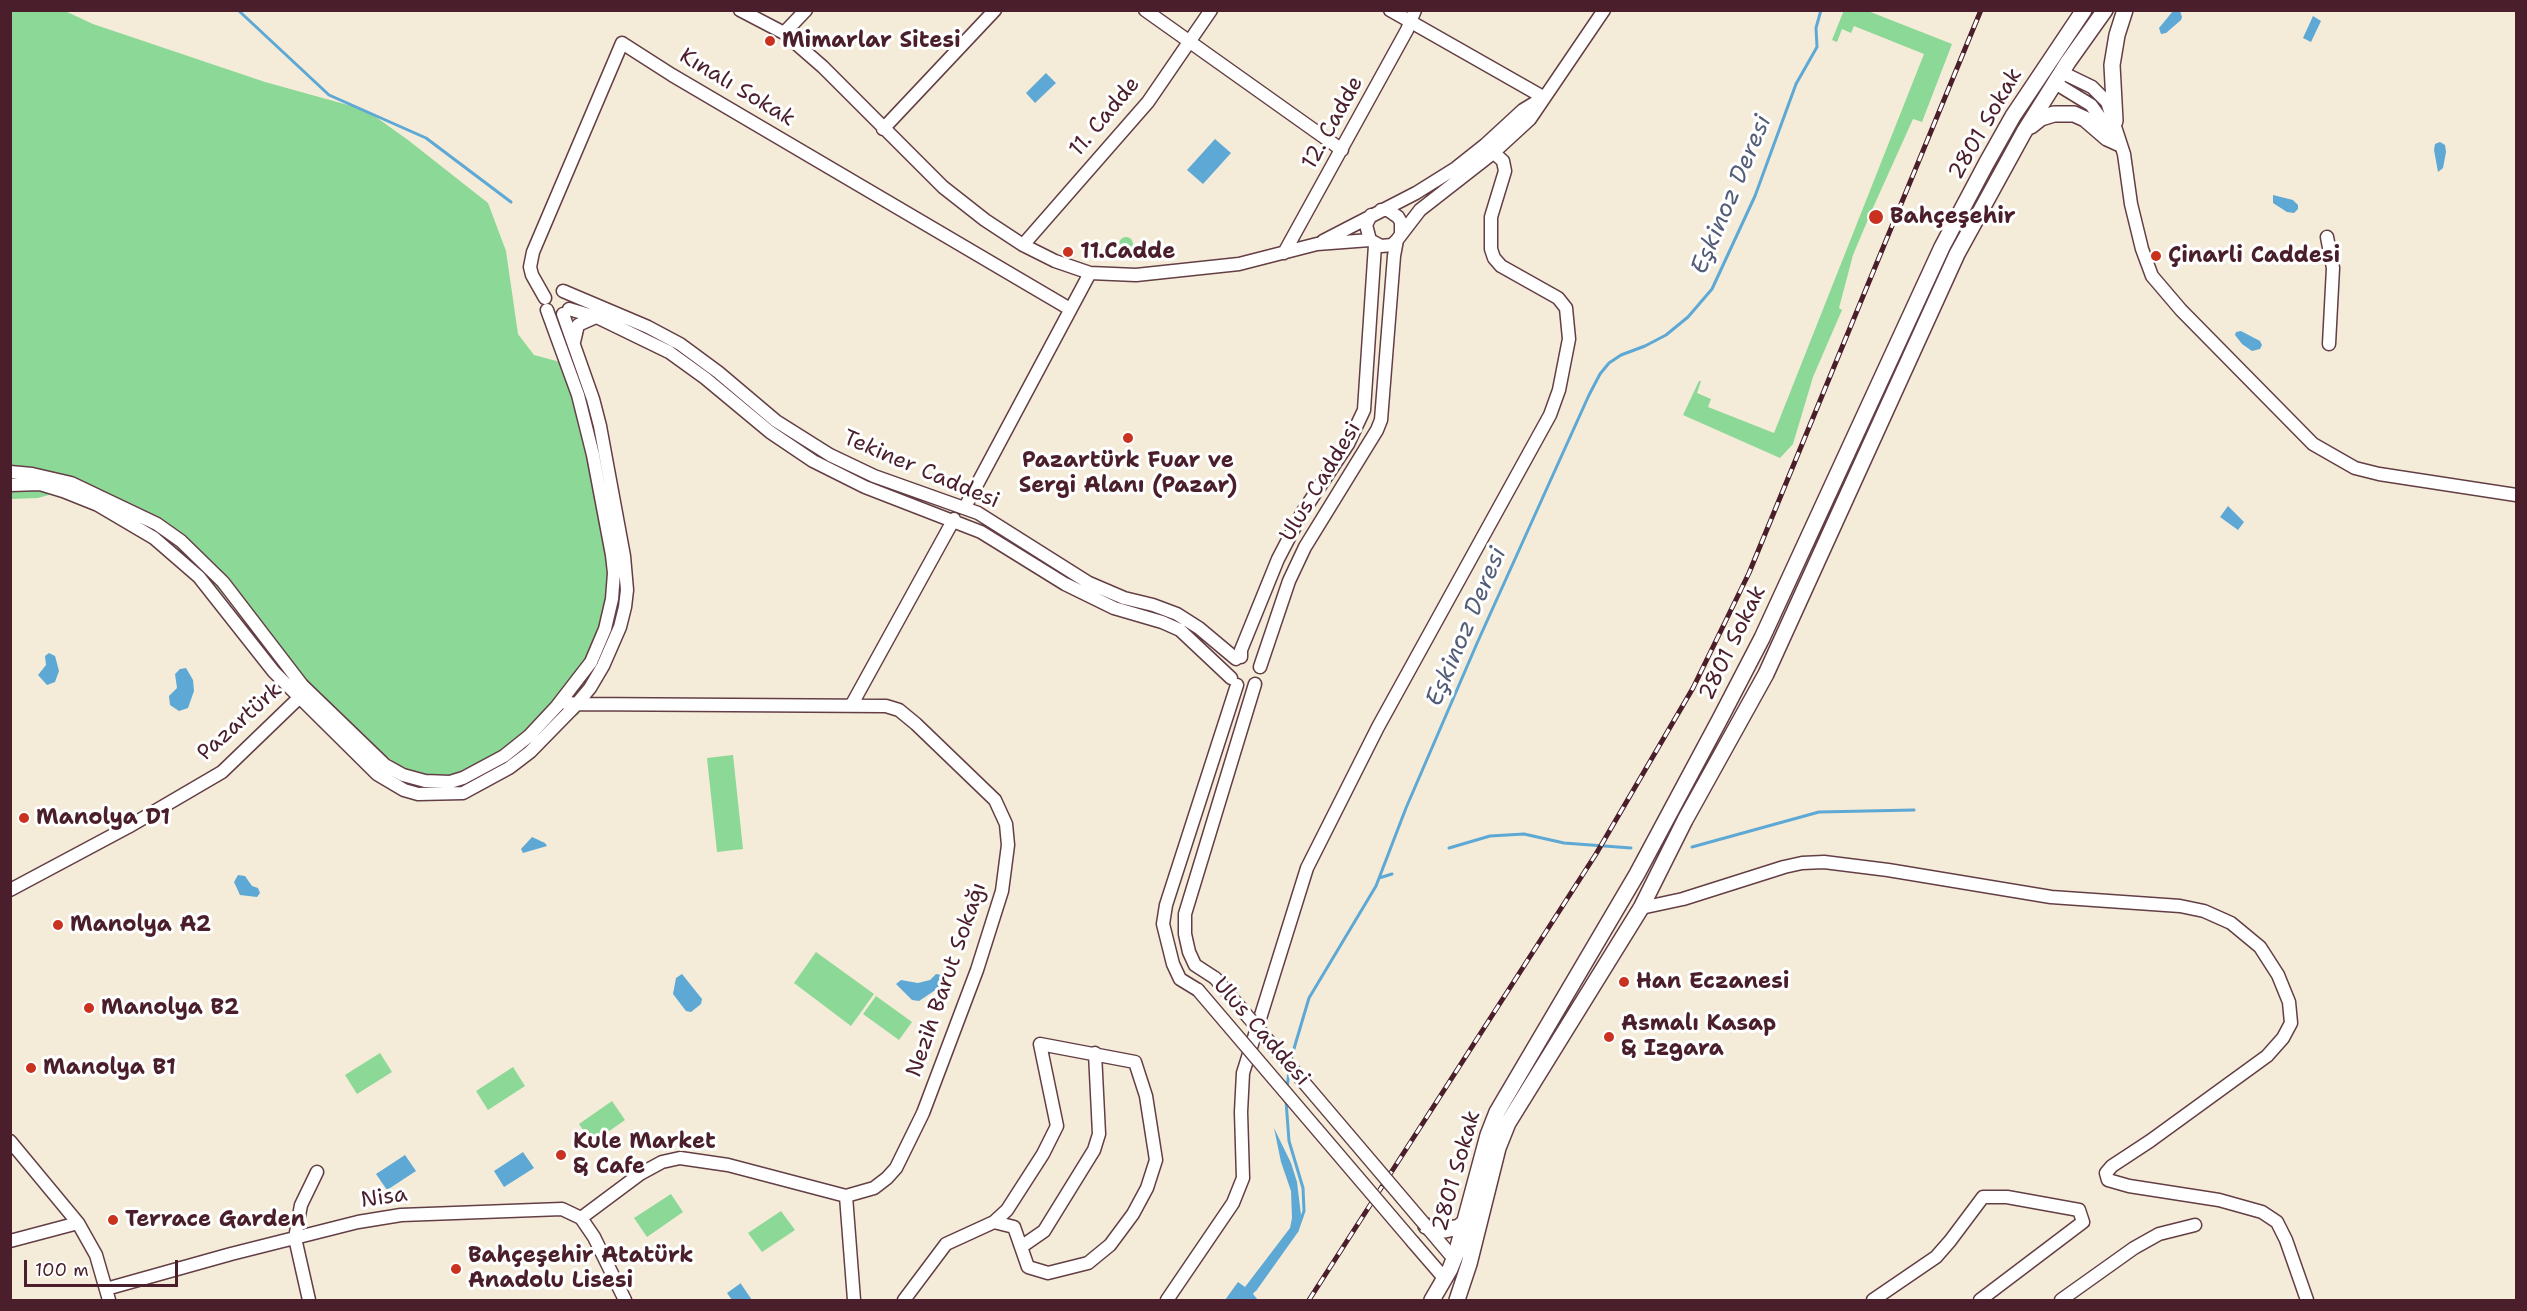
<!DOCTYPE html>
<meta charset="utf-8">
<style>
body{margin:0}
#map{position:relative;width:2527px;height:1311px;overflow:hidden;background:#f4ecd8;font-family:"Shantell Sans",sans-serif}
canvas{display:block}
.frame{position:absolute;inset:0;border:12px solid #4a1f2b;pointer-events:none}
.scale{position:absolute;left:24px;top:1260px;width:154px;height:27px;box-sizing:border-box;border:3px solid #4a1f2b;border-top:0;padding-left:8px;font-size:18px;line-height:21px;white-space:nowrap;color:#4a1f2b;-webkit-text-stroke:4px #fff;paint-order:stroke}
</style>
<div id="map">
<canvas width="2527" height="1311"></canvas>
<div class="frame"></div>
<div class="scale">100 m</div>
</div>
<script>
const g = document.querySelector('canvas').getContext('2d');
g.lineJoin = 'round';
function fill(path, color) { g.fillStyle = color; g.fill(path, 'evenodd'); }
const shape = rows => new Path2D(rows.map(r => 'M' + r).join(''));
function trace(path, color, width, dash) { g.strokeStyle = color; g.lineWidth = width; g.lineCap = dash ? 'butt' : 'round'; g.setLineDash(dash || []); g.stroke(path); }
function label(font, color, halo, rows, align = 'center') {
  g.font = font + ' "Shantell Sans",sans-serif'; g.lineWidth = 6; g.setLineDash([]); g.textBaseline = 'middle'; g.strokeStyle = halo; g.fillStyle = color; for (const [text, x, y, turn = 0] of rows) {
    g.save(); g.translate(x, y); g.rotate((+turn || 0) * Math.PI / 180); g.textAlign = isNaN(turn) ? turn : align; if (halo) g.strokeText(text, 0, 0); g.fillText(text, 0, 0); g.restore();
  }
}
const green = shape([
 [1844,10,1868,11,1952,44,1922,122,1913,119,1872,210,1853,255,1839,308,1842,310,1813,377,1793,444,1780,458,1683,415,1699,381,1701,381,1697,393,1711,399,1708,407,1774,433,1924,54,1854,26,1851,33,1842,29,1837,42,1832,40],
 [10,11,65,11,93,24,265,82,366,110,408,140,488,203,506,251,518,334,534,355,575,366,607,492,622,567,612,623,593,669,579,714,477,777,439,786,412,776,362,737,297,679,220,591,144,524,63,491,38,498,11,499],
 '1119 244a7 7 0 1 1 14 0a7 7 0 1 1-14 0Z',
 [733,755,743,849,717,852,707,758],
 [816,952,874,994,851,1026,794,983],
 [876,996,912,1022,899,1040,863,1014],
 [380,1053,392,1072,357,1094,345,1075],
 [513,1067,525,1086,488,1110,476,1091],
 [612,1101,625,1120,592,1143,579,1124],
 [671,1194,683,1212,647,1237,634,1218],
 [781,1211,795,1230,762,1252,748,1233]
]);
const water = shape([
 [2173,11,2180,11,2182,17,2181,20,2166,33,2161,34,2159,28],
 [2313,16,2321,21,2311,42,2303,38],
 [1046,73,1056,83,1035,103,1026,93],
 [1215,139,1231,153,1203,184,1187,170],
 [2440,142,2445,145,2446,152,2443,168,2438,172,2434,150,2435,144],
 [2273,195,2293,200,2298,205,2298,209,2294,213,2287,212,2273,203],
 [2241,331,2260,341,2262,345,2260,349,2252,351,2242,344,2235,335,2236,332],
 [2228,506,2244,522,2238,530,2220,517],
 [49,653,55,656,59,671,55,682,47,685,38,675,46,665,45,656],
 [186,668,193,680,194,691,188,708,179,711,170,705,169,696,177,688,175,674,180,669],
 [532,837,545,843,547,846,523,853,521,849],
 [238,875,245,876,252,886,258,888,260,893,257,897,240,895,234,882],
 [682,974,702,999,701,1004,691,1012,686,1011,673,994,676,978],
 [936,974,941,975,943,985,919,1001,912,1000,896,984,901,980,918,983,930,980],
 [1274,1128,1291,1163,1297,1182,1301,1215,1298,1228,1253,1294,1258,1300,1225,1300,1238,1282,1245,1287,1290,1228,1292,1218,1291,1191,1281,1162],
 [523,1152,534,1168,504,1187,494,1171],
 [405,1155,416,1171,387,1190,376,1174],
 [741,1283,741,1284,752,1300,732,1300,727,1293]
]);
const stream = shape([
 [238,10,329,95,426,138,511,202],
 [1692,847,1819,812,1914,810],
 [1449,848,1490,836,1524,834,1564,843,1631,848],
 [1379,878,1392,874],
 [1290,1062,1309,998,1376,886,1406,808,1478,641,1589,395,1600,374,1609,363,1621,355,1645,346,1666,335,1688,317,1712,289,1755,196,1796,84,1817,47,1816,28,1821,10],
 [1287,1088,1289,1071],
 [1255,1290,1297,1231,1304,1211,1303,1188,1289,1141,1286,1101]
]);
const minor = shape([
 [740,10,784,33,823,67,943,187,985,220,1023,245,1055,261,1090,273,1136,275,1239,264,1317,244,1370,240],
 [1145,10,1342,150],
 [1390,10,1543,97],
 [784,33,806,10],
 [2061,72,2092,87,2107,102,2124,154,2131,204,2142,249,2152,276,2181,310,2313,444,2355,468,2379,474,2516,495],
 [2055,83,2091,105,2115,138],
 [883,129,995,10],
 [1381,210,1388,210,1398,217,1401,222,1401,235],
 [1371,215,1366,225,1370,240,1381,246,1392,245,1397,240,1420,210,1493,153,1530,119,1604,10],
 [2327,237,2333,268,2329,344],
 [1323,241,1416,193,1456,168,1485,145,1523,110,1541,99],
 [1023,245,1148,102,1211,10],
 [1284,253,1407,30,1415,10],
 [563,291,648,327,680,344,718,372,776,421,830,455,874,476,978,513,1089,583,1124,598,1153,605,1177,614,1199,628,1236,659],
 [545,298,532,275,530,267,533,252,622,43,672,75,1070,309],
 [569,309,599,318,669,352,705,378,770,432,813,461,865,487,981,532,1065,584,1114,608,1162,622,1180,630,1231,678],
 [574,342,578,325,596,317],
 [10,472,32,474,71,483,157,524,181,541,223,582,302,685,385,765,403,775,425,781,450,782,463,778,504,756,529,736,557,706,591,662,605,629,612,599,614,573,612,555,593,455,578,395,547,310],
 [10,485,40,484,63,491,98,505,154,538,199,577,274,672,377,774,404,790,418,794,463,793,509,768,530,752,575,706,590,688,603,666,620,627,625,607,627,590,624,556,600,426,593,399,563,314],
 [965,507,1090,273],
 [1241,657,1241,650,1278,559,1302,513,1348,444,1364,410,1375,245],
 [1260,667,1289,581,1305,547,1377,430,1381,420,1394,256,1397,240],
 [561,702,577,704,886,706,899,710,916,724,995,800,1006,824,1008,845,1002,891,977,970,923,1113,896,1168,887,1178,874,1188,846,1196,728,1165,680,1158,662,1162,640,1174,581,1218],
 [851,706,954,519],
 [10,890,128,827,222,772,304,693],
 [1641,908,1683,899,1784,867,1802,863,1824,862,1888,870,2051,897,2180,906,2204,911,2231,923,2260,947,2278,975,2289,1002,2291,1023,2283,1038,2267,1056,2150,1141,2112,1166,2106,1173,2108,1180,2129,1186,2219,1200,2262,1212,2277,1222,2286,1240,2307,1300],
 [1215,978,1195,965,1189,952,1185,934,1185,914,1255,684],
 [1198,990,1180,979,1173,964,1163,924,1166,905,1237,685],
 [10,1141,78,1223,96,1255,109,1300],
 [846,1196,854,1300],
 [1426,1226,1454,1259],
 [10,1241,78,1223],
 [1413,1242,1445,1279],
 [1021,1247,1044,1231,1094,1150,1099,1134,1095,1053],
 [106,1289,231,1254,358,1222,401,1215,562,1209,581,1218,594,1237,625,1300],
 [309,1300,295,1238,301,1205,317,1172],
 [904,1300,946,1244,994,1222,1007,1210,1043,1154,1057,1126,1040,1044,1135,1062,1146,1096,1156,1160,1147,1188,1133,1214,1110,1245,1088,1263,1048,1273,1028,1267,1014,1227,994,1222],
 [1167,1300,1233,1203,1243,1178,1241,1112,1243,1073,1307,868,1378,727,1550,415,1559,390,1569,339,1566,308,1558,298,1501,266,1494,258,1491,249,1491,217,1505,171,1503,161,1485,145],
 [1873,1300,1936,1257,1950,1241,1983,1197,2007,1197,2079,1210,2083,1222,1980,1300],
 [2061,1300,2134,1248,2159,1234,2195,1225]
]);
const major = shape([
 [2115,121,2112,65,2117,35,2125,10],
 [2031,126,2041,118,2054,114,2074,114,2085,119,2107,138,2118,143],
 [1426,1226,1437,1230,1445,1230,1459,1227,1466,1221],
 [1432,1300,1450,1269,1456,1254,1488,1135,1497,1112,1637,874,1720,719,1762,638,1942,247,1986,164,2013,116,2084,10],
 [1457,1300,1469,1264,1498,1148,1508,1123,1641,908,1685,820,1766,674,1957,254,2024,132,2068,62,2105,10]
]);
const rail = shape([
 [1309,1300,1596,854,1693,688,1749,573,1981,10]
]);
const minorBridge = shape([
 [1215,978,1426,1226],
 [1198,990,1413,1242]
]);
const markers = [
 [770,41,6,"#c8321e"],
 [1876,217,8,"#c8321e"],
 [1068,252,6,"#c8321e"],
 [2156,256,6,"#c8321e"],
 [1128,438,6,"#c8321e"],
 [24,818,6,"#c8321e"],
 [58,925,6,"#c8321e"],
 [1624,982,6,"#c8321e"],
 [89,1008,6,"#c8321e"],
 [1609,1037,6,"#c8321e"],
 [31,1068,6,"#c8321e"],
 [561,1155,6,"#c8321e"],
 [113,1220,6,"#c8321e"],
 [456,1269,6,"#c8321e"]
];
const poiNames = [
 ["Mimarlar Sitesi",782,41],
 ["Bahçeşehir",1890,217],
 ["11.Cadde",1080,252],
 ["Çinarli Caddesi",2168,256],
 ["Pazartürk Fuar ve",1128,461,"center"],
 ["Sergi Alanı (Pazar)",1128,486,"center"],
 ["Manolya D1",36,818],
 ["Manolya A2",70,925],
 ["Han Eczanesi",1636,982],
 ["Manolya B2",101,1008],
 ["Asmalı Kasap",1621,1024],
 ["& Izgara",1621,1049],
 ["Manolya B1",43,1068],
 ["Kule Market",573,1142],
 ["& Cafe",573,1167],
 ["Terrace Garden",125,1220],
 ["Bahçeşehir Atatürk",468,1256],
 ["Anadolu Lisesi",468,1281]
];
const streetNames = [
 ["Kınalı Sokak",737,88,31],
 ["11. Cadde",1105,117,-50],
 ["12. Cadde",1333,123,-61],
 ["2801 Sokak",1986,124,-60],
 ["Tekiner Caddesi",921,470,23],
 ["Ulus Caddesi",1321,482,-59],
 ["2801 Sokak",1733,643,-64],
 ["Pazartürk",240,722,-42],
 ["Nezih Barut Sokağı",947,980,-71],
 ["Ulus Caddesi",1261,1032,49],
 ["2801 Sokak",1457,1171,-74],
 ["Nisa",384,1198,-8]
];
const waterNames = [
 ["Eşkinoz Deresi",1732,195,-67],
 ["Eşkinoz Deresi",1467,627,-67]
];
fill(green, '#8cd896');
fill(water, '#5da8d5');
trace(stream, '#5da8d5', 3);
trace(minor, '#643e45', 15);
trace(major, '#643e45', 18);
trace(minor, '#fff', 12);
trace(major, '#fff', 15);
trace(rail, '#4a1f2b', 5);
trace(rail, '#fff', 3, [9]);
trace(minorBridge, '#643e45', 15, []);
trace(minorBridge, '#fff', 12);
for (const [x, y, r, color] of markers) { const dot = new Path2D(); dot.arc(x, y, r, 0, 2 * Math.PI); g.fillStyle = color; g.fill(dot); trace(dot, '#fff', 2); }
label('bold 22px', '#4a1f2b', '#fff', poiNames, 'left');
label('22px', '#4a1f2b', '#fff', streetNames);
label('italic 24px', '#535d77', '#fff', waterNames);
</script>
